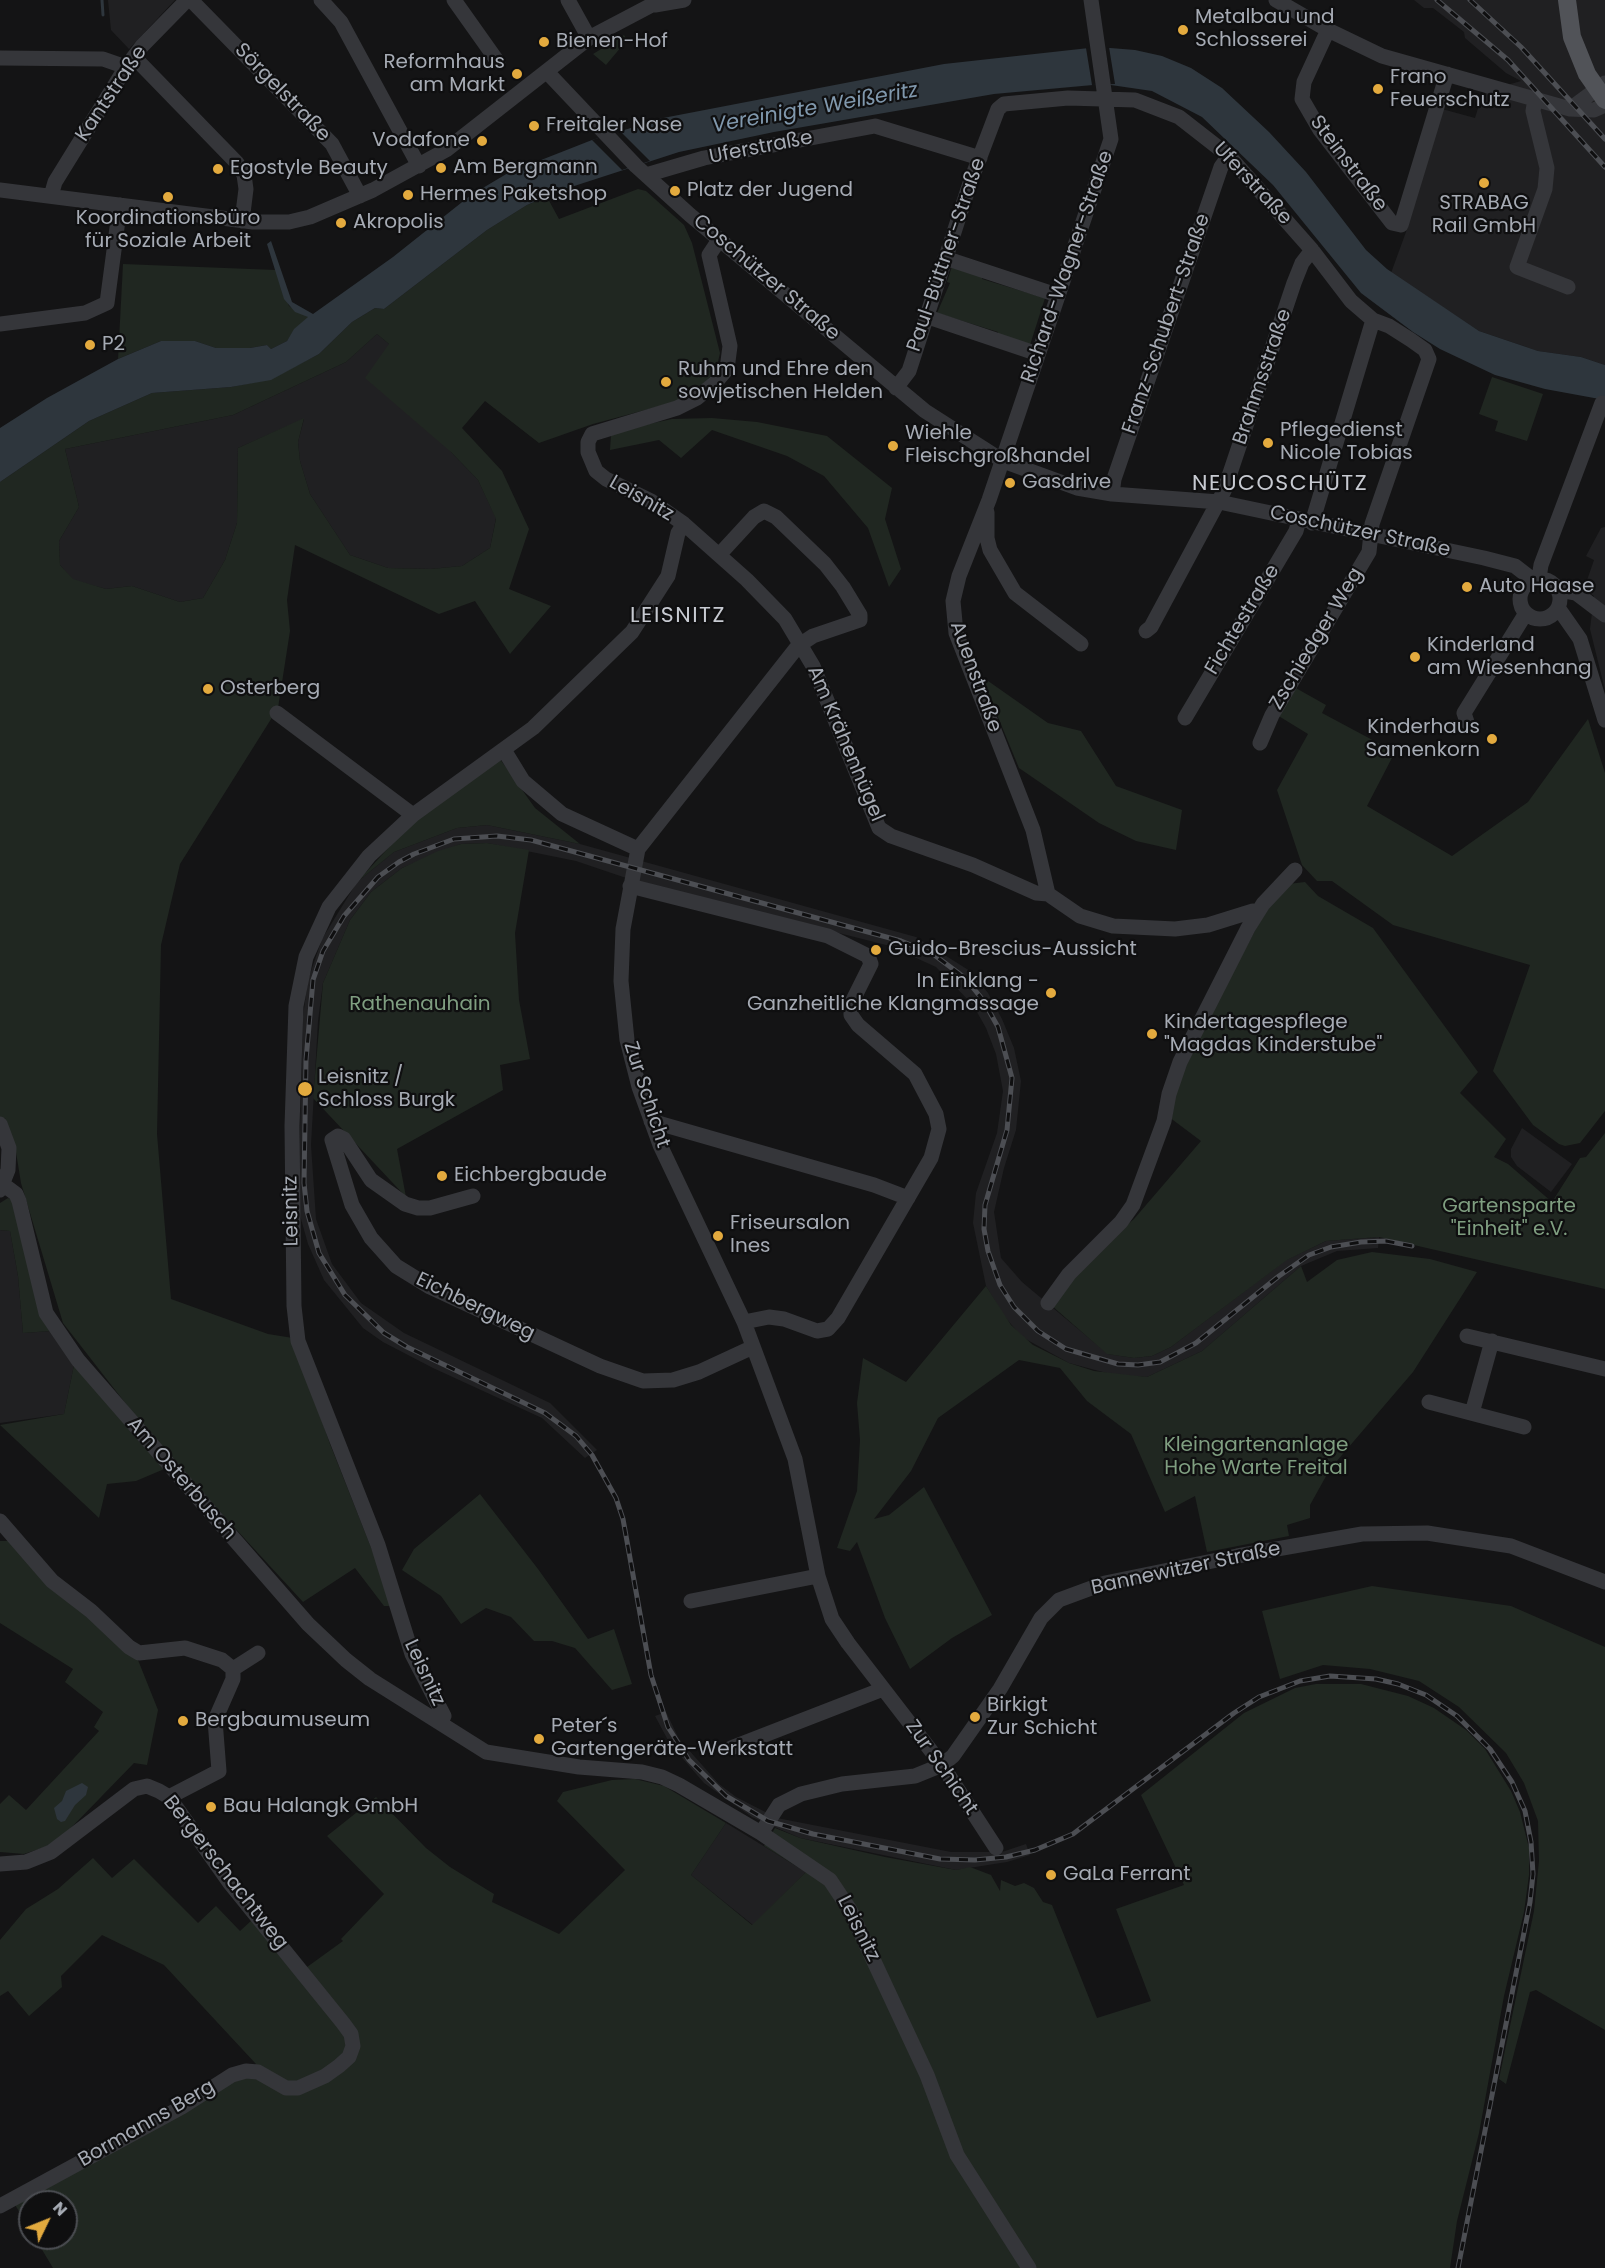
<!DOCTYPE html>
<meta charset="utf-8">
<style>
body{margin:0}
#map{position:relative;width:1605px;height:2268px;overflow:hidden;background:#141415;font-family:Poppins,sans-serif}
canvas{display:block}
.north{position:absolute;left:18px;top:2190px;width:60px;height:60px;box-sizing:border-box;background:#0f0f10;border:2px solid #4b4d52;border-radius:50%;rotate:47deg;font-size:16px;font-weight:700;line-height:24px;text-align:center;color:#a6abb4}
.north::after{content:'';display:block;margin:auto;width:21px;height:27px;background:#e3aa3e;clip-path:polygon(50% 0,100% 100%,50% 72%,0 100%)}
</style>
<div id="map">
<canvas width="1605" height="2268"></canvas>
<div class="north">N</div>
</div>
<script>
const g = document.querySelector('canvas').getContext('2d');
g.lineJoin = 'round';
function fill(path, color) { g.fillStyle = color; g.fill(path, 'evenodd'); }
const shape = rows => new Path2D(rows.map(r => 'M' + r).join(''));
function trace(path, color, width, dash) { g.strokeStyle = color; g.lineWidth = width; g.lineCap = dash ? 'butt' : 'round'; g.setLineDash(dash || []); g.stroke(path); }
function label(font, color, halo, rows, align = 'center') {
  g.font = font + ' Poppins,sans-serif'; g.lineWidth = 4.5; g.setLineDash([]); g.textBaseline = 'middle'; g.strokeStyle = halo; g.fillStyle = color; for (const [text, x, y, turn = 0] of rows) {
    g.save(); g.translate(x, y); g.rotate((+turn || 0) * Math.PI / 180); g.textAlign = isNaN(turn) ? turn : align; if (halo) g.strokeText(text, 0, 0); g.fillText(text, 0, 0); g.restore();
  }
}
const built = shape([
 [108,0,175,0,129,49,111,30],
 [1414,0,1605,0,1605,365,1581,357,1538,351,1479,331,1391,273,1406,232,1442,109,1475,118,1483,92,1521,81,1506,73,1465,38,1464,32,1433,8,1424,8],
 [377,334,389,344,451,452,478,480,496,518,490,548,462,566,431,569,388,568,350,555,310,494,300,461,298,442,304,419,238,448,237,523,225,560,203,598,180,602,132,586,106,589,73,580,60,565,59,541,79,507,65,449,233,415,346,362],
 [1605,527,1605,690,1590,629,1594,596,1584,589,1594,560,1586,556,1601,528],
 [487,825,580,844,916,937,970,971,988,993,1002,1019,1014,1048,1021,1081,1016,1130,1004,1168,994,1212,1001,1258,1022,1282,1108,1354,1134,1358,1152,1356,1171,1347,1286,1260,1326,1241,1379,1237,1378,1248,1337,1251,1301,1266,1202,1351,1147,1377,1114,1375,1069,1363,1022,1337,1004,1316,986,1286,973,1223,976,1193,997,1133,1003,1091,996,1054,986,1028,973,1005,936,967,890,946,638,882,576,861,487,843,461,844,402,868,371,892,350,920,323,983,318,1021,311,1145,316,1219,332,1264,361,1303,404,1333,550,1403,597,1450,585,1458,542,1418,433,1368,383,1342,363,1328,324,1280,308,1244,298,1208,303,1016,308,980,322,939,357,882,394,852,457,828],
 [1522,1128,1572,1164,1551,1192,1517,1166,1511,1157,1511,1149],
 [0,1230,10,1231,18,1276,23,1333,51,1331,74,1365,64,1414,0,1423],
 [666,1712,679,1739,719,1784,736,1797,777,1818,951,1852,1002,1852,1026,1844,1030,1855,1007,1862,956,1870,800,1838,752,1817,704,1783,670,1744,655,1716],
 [726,1823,806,1872,753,1925,691,1875]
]);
const green = shape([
 [624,35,627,40,606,65,593,54],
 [638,189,646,191,684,225,692,243,720,353,716,371,702,385,675,402,593,424,539,443,485,401,462,428,502,471,529,529,509,589,551,606,510,654,475,601,439,614,295,545,287,600,290,631,278,708,180,864,161,945,157,1134,171,1299,268,1334,293,1338,330,1444,378,1565,390,1606,384,1606,355,1568,303,1602,176,1464,136,1481,107,1484,99,1518,0,1425,64,1414,74,1365,140,1422,63,1323,21,1183,15,1146,5,1118,0,1118,0,482,89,421,152,393,231,387,271,379,319,354,352,322,375,308,384,309,487,230,527,205,547,197,559,219],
 [377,334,389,344,365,378,451,452,478,480,496,519,490,548,462,566,431,569,388,568,350,555,310,494,300,461,298,442,304,418,238,448,237,523,225,560,203,598,180,602,132,586,106,589,73,579,60,565,59,541,79,507,65,449,233,415,346,362],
 [123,264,276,270,289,306,309,317,295,329,287,341,271,349,267,345,250,348,216,348,195,341,161,341,118,359],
 [952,266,982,276,982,279,1045,298,1030,345,998,334,998,332,937,313,950,283,947,282],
 [1492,377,1543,394,1527,441,1495,431,1498,421,1479,414],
 [712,418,757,422,827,436,892,488,885,519,901,569,889,587,868,528,824,476,787,456,712,430,681,458,659,440,610,450,611,435,625,429,672,419],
 [981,676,1048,723,1081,731,1116,786,1182,810,1176,850,1136,841,1099,823,1019,768],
 [1294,687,1326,705,1322,713,1395,752,1367,806,1452,856,1528,802,1588,719,1605,773,1605,1111,1580,1143,1565,1146,1559,1144,1533,1125,1493,1071,1530,965,1393,925,1332,881,1317,881,1302,865,1277,790,1308,734,1277,715],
 [500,759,535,808,580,844,487,825,457,828,394,852,357,882,416,818],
 [487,843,529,850,515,933,519,1000,530,1059,500,1065,503,1090,397,1149,406,1197,313,1098,323,983,350,920,371,892,402,868,438,851,461,844],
 [1305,882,1318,896,1373,928,1478,1072,1460,1093,1506,1139,1494,1157,1508,1164,1552,1202,1580,1158,1586,1157,1605,1133,1605,1289,1379,1237,1326,1241,1287,1260,1171,1347,1152,1356,1134,1358,1107,1354,1051,1305,1080,1266,1134,1219,1201,1141,1169,1117,1186,1059,1266,910,1288,884],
 [8,1198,16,1201,51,1331,23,1333,18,1276,10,1231,0,1230,0,1203],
 [1372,1252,1430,1259,1477,1272,1413,1372,1330,1469,1310,1505,1310,1518,1287,1525,1289,1536,1207,1552,1195,1496,1165,1512,1131,1434,1087,1401,1060,1368,1019,1360,938,1418,911,1471,874,1519,889,1515,924,1487,992,1615,952,1638,910,1669,885,1618,857,1542,850,1551,837,1548,857,1491,860,1440,857,1403,863,1358,906,1382,986,1286,1011,1325,1033,1345,1069,1363,1094,1371,1147,1377,1202,1351,1301,1266,1307,1282,1337,1260],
 [480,1494,538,1569,588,1639,614,1629,632,1684,612,1690,575,1648,552,1641,534,1641,511,1617,486,1608,461,1624,441,1596,402,1570,414,1549],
 [0,1541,14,1541,138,1660,158,1710,147,1765,134,1763,67,1832,48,1846,24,1854,0,1852,0,1804,9,1795,26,1810,99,1731,94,1727,103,1712,65,1682,73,1669,0,1623],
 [1372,1586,1511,1606,1605,1647,1605,2030,1536,1990,1530,1992,1506,2084,1499,2079,1534,1911,1539,1861,1538,1821,1524,1783,1506,1753,1459,1707,1419,1681,1370,1669,1323,1665,1280,1679,1262,1611],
 [1316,1684,1361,1684,1408,1696,1434,1708,1466,1730,1485,1749,1511,1791,1520,1812,1529,1848,1529,1875,1524,1912,1504,1996,1479,2133,1457,2221,1450,2268,53,2268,35,2238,66,2238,66,2202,30,2202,30,2230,14,2203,178,2115,256,2064,164,1965,102,1935,61,1976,62,1987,29,2016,8,1991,0,1996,0,1940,26,1909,58,1889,93,1858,112,1878,134,1859,198,1923,216,1906,240,1931,252,1920,296,1975,343,1941,341,1939,384,1894,327,1836,376,1797,426,1848,450,1867,494,1894,492,1902,559,1934,625,1870,557,1801,563,1792,612,1780,635,1779,664,1786,726,1823,691,1875,752,1925,806,1872,764,1846,775,1828,800,1838,885,1857,956,1870,970,1867,991,1875,1000,1891,1001,1880,1015,1886,1024,1883,1034,1888,1043,1902,1052,1905,1097,2018,1151,2001,1116,1909,1184,1885,1141,1795,1244,1713,1295,1688]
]);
const water = shape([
 [1098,47,1135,50,1162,56,1191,68,1222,88,1269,132,1306,172,1366,250,1387,269,1479,331,1538,351,1581,357,1605,365,1605,400,1545,389,1495,375,1440,349,1413,332,1361,293,1273,185,1202,117,1152,91,1104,84,994,94,774,132,679,152,565,189,527,205,487,230,384,309,375,308,352,322,319,354,271,380,231,387,152,393,89,421,0,482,0,428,47,398,118,359,161,341,195,341,216,348,250,348,267,345,271,349,287,341,294,329,308,317,295,312,284,299,267,244,271,241,292,302,313,314,393,257,471,195,508,173,592,140,663,118,944,64],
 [82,1783,88,1787,86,1795,75,1805,65,1821,61,1822,57,1819,54,1808,62,1801,66,1791]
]);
const pier = shape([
 [1109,47,1115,84,1092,85,1086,48],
 [620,131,650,161,622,170,592,140]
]);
const stream = shape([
 [102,0,103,15]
]);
const minor = shape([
 [191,0,332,144,360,196],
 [321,0,341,22,419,166],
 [454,0,498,62],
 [568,0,589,38],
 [1276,0,1328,30,1382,56,1570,109,1594,110,1605,105],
 [655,5,684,0],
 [1328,30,1304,82,1302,99,1320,130,1392,223,1401,225,1447,74],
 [134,57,237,163,244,175,246,189,242,221],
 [0,58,103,59,126,67],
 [547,72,636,166,690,215,925,411,1003,461,1077,488,1112,494,1219,502,1484,558,1515,566,1533,580],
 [1535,99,1533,111,1547,168,1545,189,1517,267,1568,287],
 [1570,109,1605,83],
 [646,175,704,158,875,126,980,158],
 [0,190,253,222,289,222,310,217,373,190,446,150,589,38,661,0],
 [51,196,55,182,126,67,142,46,187,0],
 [719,240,709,255,730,346,727,369,716,382,697,398,677,408,592,434,588,442,588,452,596,471,606,479,651,501,684,524,747,580,785,619,813,666,879,828,891,836,973,865,1036,893,1048,894,1080,916,1113,926,1175,929,1208,925,1253,911,1257,913],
 [945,258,1057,295],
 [925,316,1038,354],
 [0,324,85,313,107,303,120,205],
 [896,388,909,371,970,183,998,109,1004,104,1068,98,1135,100,1179,117,1229,156,1312,250,1351,301,1373,320,1389,326,1411,340,1425,350,1429,359,1372,524,1369,552,1272,715,1260,743],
 [1112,494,1114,479,1221,167,1229,156],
 [987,512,987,538,990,550,1015,593,1081,644],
 [1312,523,1373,320],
 [719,555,754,517,764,511,776,517,825,564,843,587,860,615,860,620,813,636,798,646,638,849,623,929,621,981,627,1040,639,1087,660,1145,744,1322,795,1459,818,1576,832,1619,848,1643,942,1765,996,1848],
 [1539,578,1541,565,1602,403,1605,404],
 '1520 599a20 20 0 1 1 40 0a20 20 0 1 1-40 0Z',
 [1559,590,1576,593,1605,615],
 [1559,609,1580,639,1605,720],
 [1146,631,1151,627,1224,491,1294,283,1302,263,1312,250],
 [277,713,413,815],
 [1185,718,1296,531,1299,520],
 [1467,722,1464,713,1526,613],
 [504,750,523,781,562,814,638,849],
 [630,886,828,936,868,956,871,964,851,1004,851,1015,858,1025,915,1074,936,1114,939,1129,931,1158,838,1318,828,1329,817,1331,784,1319,769,1317,744,1322],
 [1048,894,1033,830,956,633,953,601,959,576,989,500,1111,139,1091,0],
 [651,1121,874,1185,908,1198],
 [0,1124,9,1148,8,1170,0,1190],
 [4,1185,16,1194,19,1201,46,1313,78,1360,308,1624,346,1660,370,1679,486,1752,579,1767,642,1772,662,1777,679,1785,761,1833,830,1880,850,1910,927,2075,957,2155,1029,2268],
 [473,1196,430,1208,418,1208,405,1204,371,1180,344,1139,338,1136,332,1140,352,1205,371,1238,396,1266,430,1287,600,1366,643,1381,673,1380,699,1372,753,1347],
 [1048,1303,1069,1274,1121,1222,1133,1205,1164,1121,1169,1094,1180,1062,1248,928,1263,904,1295,870],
 [1467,1336,1605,1369],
 [1429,1402,1524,1427],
 [1472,1413,1492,1341],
 [0,1521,52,1581,91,1611,129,1647,139,1653,185,1648,222,1660,233,1669],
 [691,1601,818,1576],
 [233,1669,258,1653],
 [441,1722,444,1716,412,1654,378,1545,298,1341,294,1306,292,1126,296,1006,306,957,329,907,369,856,413,815,533,728,632,632,668,576,678,533,684,524],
 [731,1748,883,1689],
 [169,1797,219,1771,215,1720,233,1679,233,1669],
 [761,1833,779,1805,801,1794,842,1784,915,1776,942,1765,953,1756,1000,1689,1041,1618,1059,1600,1105,1583,1237,1556,1362,1534,1427,1533,1511,1546,1605,1582],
 [0,1864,26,1862,51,1852,134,1789,147,1786,159,1791,169,1797,229,1882,343,2023,351,2034,353,2046,349,2057,339,2066,325,2076,298,2088,286,2088,258,2072,246,2071,232,2075,182,2107,0,2206]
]);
const major = shape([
 [1567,0,1572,37,1587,74,1605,100]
]);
const rail = shape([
 [1437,0,1508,60,1605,167],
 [1470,0,1521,47,1605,139],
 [1412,1246,1386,1241,1361,1242,1331,1247,1309,1255,1279,1276,1196,1343,1160,1362,1138,1365,1118,1364,1066,1349,1038,1331,1014,1307,1000,1285,988,1251,984,1229,985,1205,1007,1130,1012,1078,998,1027,983,1000,965,978,933,954,901,941,531,840,497,836,454,839,414,854,399,862,378,877,344,916,323,951,313,980,306,1060,304,1183,307,1211,319,1253,345,1295,384,1333,407,1347,545,1413,576,1436,592,1455,616,1498,623,1519,651,1675,668,1727,689,1760,726,1796,768,1821,813,1834,940,1859,975,1860,1006,1857,1035,1850,1073,1834,1234,1713,1259,1697,1300,1681,1330,1676,1376,1679,1398,1684,1426,1695,1457,1716,1490,1749,1512,1782,1525,1811,1531,1842,1533,1874,1530,1902,1458,2268]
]);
const markers = [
 [1183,30,6,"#e3aa3e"],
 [544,42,6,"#e3aa3e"],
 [517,74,6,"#e3aa3e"],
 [1378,89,6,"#e3aa3e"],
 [534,126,6,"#e3aa3e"],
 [482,141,6,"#e3aa3e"],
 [441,168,6,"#e3aa3e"],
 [218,169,6,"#e3aa3e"],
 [1484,183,6,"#e3aa3e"],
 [675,191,6,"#e3aa3e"],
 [408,195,6,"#e3aa3e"],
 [168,197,6,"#e3aa3e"],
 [341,223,6,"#e3aa3e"],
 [90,345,6,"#e3aa3e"],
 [666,382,6,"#e3aa3e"],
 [1268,443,6,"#e3aa3e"],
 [893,446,6,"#e3aa3e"],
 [1010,483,6,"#e3aa3e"],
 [1467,587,6,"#e3aa3e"],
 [1415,657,6,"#e3aa3e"],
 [208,689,6,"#e3aa3e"],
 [1492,739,6,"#e3aa3e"],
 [876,950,6,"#e3aa3e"],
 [1051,993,6,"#e3aa3e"],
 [1152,1034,6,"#e3aa3e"],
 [305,1089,8,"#e3aa3e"],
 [442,1176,6,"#e3aa3e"],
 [718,1236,6,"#e3aa3e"],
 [975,1717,6,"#e3aa3e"],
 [183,1721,6,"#e3aa3e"],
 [539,1739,6,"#e3aa3e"],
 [211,1807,6,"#e3aa3e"],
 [1051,1875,6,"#e3aa3e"]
];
const poiNames = [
 ["Metalbau und",1195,18],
 ["Schlosserei",1195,41],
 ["Bienen-Hof",556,42],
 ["Reformhaus",505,63,"right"],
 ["am Markt",505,86,"right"],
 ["Frano",1390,78],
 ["Feuerschutz",1390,101],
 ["Freitaler Nase",546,126],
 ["Vodafone",470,141,"right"],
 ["Am Bergmann",453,168],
 ["Egostyle Beauty",230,169],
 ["Platz der Jugend",687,191],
 ["Hermes Paketshop",420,195],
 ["STRABAG",1484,204,"center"],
 ["Rail GmbH",1484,227,"center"],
 ["Koordinationsbüro",168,219,"center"],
 ["für Soziale Arbeit",168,242,"center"],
 ["Akropolis",353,223],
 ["P2",102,345],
 ["Ruhm und Ehre den",678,370],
 ["sowjetischen Helden",678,393],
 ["Pflegedienst",1280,431],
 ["Nicole Tobias",1280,454],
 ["Wiehle",905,434],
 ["Fleischgroßhandel",905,457],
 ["Gasdrive",1022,483],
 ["Auto Haase",1479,587],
 ["Kinderland",1427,646],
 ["am Wiesenhang",1427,669],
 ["Osterberg",220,689],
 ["Kinderhaus",1480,728,"right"],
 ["Samenkorn",1480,751,"right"],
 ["Guido-Brescius-Aussicht",888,950],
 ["In Einklang -",1039,982,"right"],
 ["Ganzheitliche Klangmassage",1039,1005,"right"],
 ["Kindertagespflege",1164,1023],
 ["\"Magdas Kinderstube\"",1164,1046],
 ["Leisnitz /",318,1078],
 ["Schloss Burgk",318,1101],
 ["Eichbergbaude",454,1176],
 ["Friseursalon",730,1224],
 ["Ines",730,1247],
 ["Birkigt",987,1706],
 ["Zur Schicht",987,1729],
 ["Bergbaumuseum",195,1721],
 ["Peter´s",551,1727],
 ["Gartengeräte-Werkstatt",551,1750],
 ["Bau Halangk GmbH",223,1807],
 ["GaLa Ferrant",1063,1875]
];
const streetNames = [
 ["Sörgelstraße",282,93,46],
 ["Kantstraße",112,94,-56],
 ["Uferstraße",761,148,-11],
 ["Steinstraße",1348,164,53],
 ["Uferstraße",1252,184,47],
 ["Paul-Büttner-Straße",947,255,-71],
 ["Richard-Wagner-Straße",1068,267,-71],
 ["Coschützer Straße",766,278,40],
 ["Franz-Schubert-Straße",1167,324,-71],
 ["Brahmsstraße",1263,377,-71],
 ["Leisnitz",641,499,30],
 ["Coschützer Straße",1360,532,12],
 ["Fichtestraße",1243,620,-59],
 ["Zschiedger Weg",1317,639,-59],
 ["Auenstraße",975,677,70],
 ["Am Krähenhügel",845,744,67],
 ["Zur Schicht",646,1095,72],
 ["Leisnitz",292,1211,-91],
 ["Eichbergweg",475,1307,26],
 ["Am Osterbusch",181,1479,49],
 ["Bannewitzer Straße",1186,1569,-12],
 ["Leisnitz",424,1673,65],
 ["Zur Schicht",941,1768,55],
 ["Bergerschachtweg",225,1873,52],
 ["Leisnitz",858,1929,63],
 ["Bormanns Berg",147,2124,-30]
];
const parkNames = [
 ["Rathenauhain",420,1005],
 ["Gartensparte",1509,1207],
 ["\"Einheit\" e.V.",1509,1230],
 ["Kleingartenanlage",1256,1446],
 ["Hohe Warte Freital",1256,1469]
];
const waterNames = [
 ["Vereinigte Weißeritz",815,109,-10]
];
const quarterNames = [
 ["NEUCOSCHÜTZ",1280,484],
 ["LEISNITZ",678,616]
];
fill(built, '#202022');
fill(green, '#202721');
fill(water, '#2e363d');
fill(pier, '#141415');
trace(stream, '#2e363d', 3);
trace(minor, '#35363a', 15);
trace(major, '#515358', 18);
trace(rail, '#4c4e53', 5);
trace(rail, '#0f0f10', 3, [9]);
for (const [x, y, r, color] of markers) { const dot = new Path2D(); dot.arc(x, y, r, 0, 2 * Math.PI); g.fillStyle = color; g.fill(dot); trace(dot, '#0f0f10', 2); }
label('20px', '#a6abb4', '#0f0f10', poiNames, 'left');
label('20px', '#a6abb4', '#0f0f10', streetNames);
label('20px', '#7f9e80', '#0f0f10', parkNames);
label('italic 21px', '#8098ad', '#0f0f10', waterNames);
g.letterSpacing = '1.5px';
label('22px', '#c7cad1', '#0f0f10', quarterNames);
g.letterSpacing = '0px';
</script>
